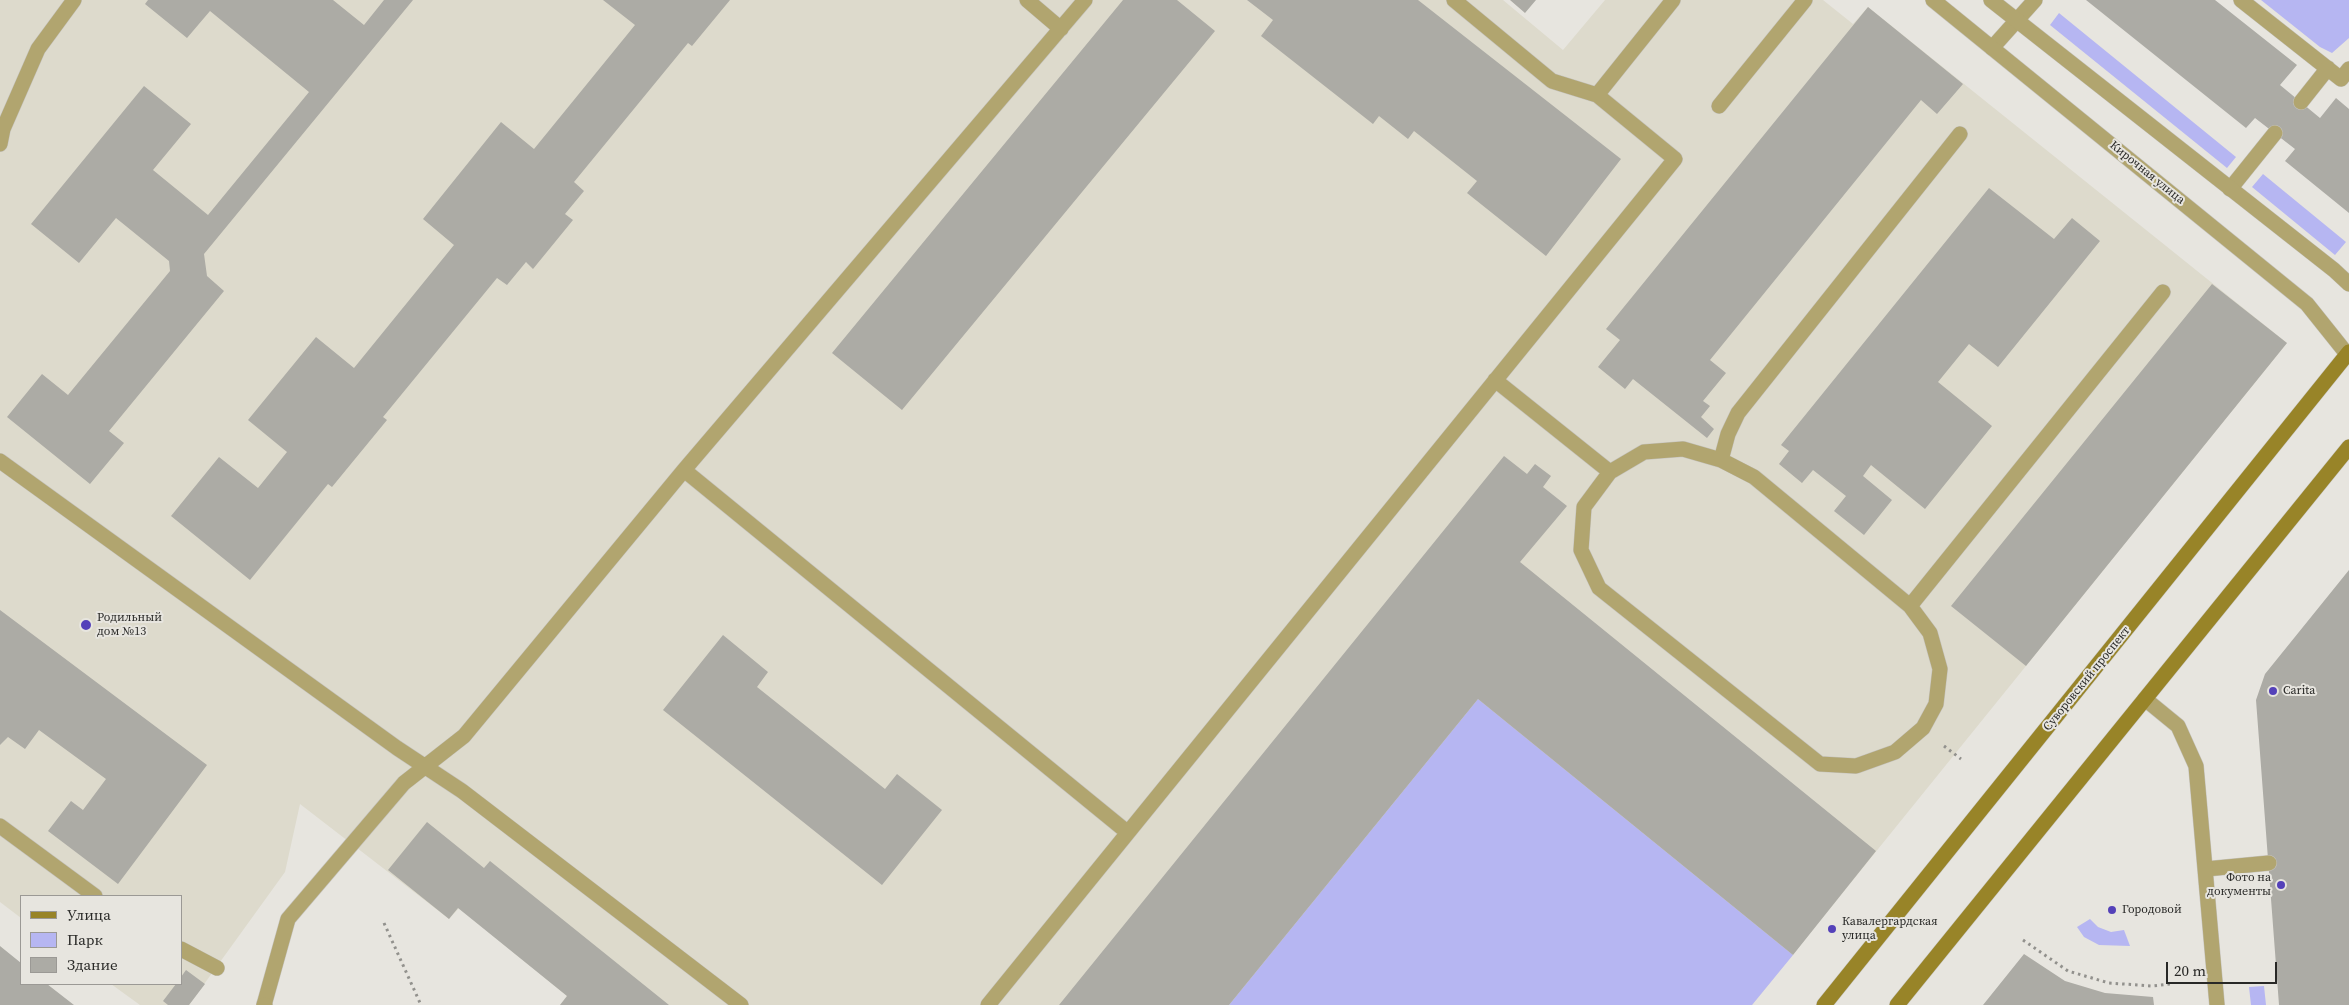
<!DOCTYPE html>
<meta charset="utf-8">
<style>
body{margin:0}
#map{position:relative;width:2349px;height:1005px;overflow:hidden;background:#e7e5df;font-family:"Source Serif 4",serif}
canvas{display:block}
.legend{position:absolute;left:20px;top:895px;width:162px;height:90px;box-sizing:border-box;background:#e7e5df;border:1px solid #9b9995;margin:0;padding:6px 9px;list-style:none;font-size:15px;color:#282826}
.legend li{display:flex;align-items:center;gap:10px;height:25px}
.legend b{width:25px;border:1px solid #9b9995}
.scale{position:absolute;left:2166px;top:962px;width:111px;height:22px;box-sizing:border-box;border:2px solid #282826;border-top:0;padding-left:6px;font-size:15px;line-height:18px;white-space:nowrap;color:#282826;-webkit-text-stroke:4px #e7e5df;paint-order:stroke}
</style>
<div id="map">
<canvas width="2349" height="1005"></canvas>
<ul class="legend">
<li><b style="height:6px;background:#988428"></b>Улица</li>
<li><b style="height:14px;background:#b6b6f2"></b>Парк</li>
<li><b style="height:14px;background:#acaba5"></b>Здание</li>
</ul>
<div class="scale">20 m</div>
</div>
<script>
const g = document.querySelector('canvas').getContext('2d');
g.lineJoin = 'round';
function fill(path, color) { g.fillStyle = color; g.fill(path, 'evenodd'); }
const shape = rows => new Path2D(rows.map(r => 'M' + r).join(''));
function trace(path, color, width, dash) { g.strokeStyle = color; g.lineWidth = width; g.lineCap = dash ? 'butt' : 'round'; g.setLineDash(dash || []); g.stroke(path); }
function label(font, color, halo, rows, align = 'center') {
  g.font = font + ' "Source Serif 4",serif'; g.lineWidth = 4; g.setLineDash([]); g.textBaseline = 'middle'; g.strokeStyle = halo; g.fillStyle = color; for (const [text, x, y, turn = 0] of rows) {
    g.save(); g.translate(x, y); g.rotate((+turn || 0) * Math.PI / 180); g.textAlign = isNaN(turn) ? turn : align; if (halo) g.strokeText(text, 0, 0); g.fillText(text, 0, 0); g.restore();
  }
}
const built = shape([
 [0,0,1503,0,1563,50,1605,0,1823,0,1853,24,1868,7,2287,343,1752,1005,560,1005,567,996,459,908,449,919,300,804,285,872,189,1005,140,1005,111,984,181,984,181,896,21,896,21,918,0,902]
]);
const green = shape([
 [2261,0,2349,0,2349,38,2332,53,2320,47],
 [2059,13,2236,157,2227,168,2050,25],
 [2263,174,2346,242,2335,255,2252,187],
 [1478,699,1793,955,1752,1005,1229,1005],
 [2090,919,2098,927,2111,932,2124,930,2130,946,2099,945,2084,937,2077,927],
 [2264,986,2266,1005,2251,1005,2249,987]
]);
const building = shape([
 [148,0,333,0,364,25,384,0,413,0,204,254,207,276,224,291,109,431,124,443,90,484,7,417,42,374,68,395,170,271,169,261,116,218,79,263,31,224,144,86,191,124,153,170,208,215,309,92,210,11,187,38,145,4],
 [603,0,730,0,692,46,688,43,574,182,584,191,565,214,573,220,533,269,526,262,507,285,497,278,383,417,387,420,332,487,328,484,250,580,171,516,219,457,258,488,287,452,248,420,316,337,354,368,454,245,423,219,501,122,534,149,635,25],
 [1123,0,1177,0,1215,31,902,410,832,353],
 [1247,0,1418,0,1621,159,1546,256,1467,193,1477,181,1414,131,1408,139,1379,116,1373,124,1261,36,1273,20],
 [1510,0,1536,0,1525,13],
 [2086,0,2215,0,2297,65,2280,85,2320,118,2336,98,2349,109,2349,213,2285,161,2295,149,2255,118,2246,128],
 [1868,7,1963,84,1937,114,1921,100,1710,360,1726,373,1703,401,1710,406,1701,417,1714,429,1707,438,1633,379,1625,389,1598,367,1620,340,1606,329],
 [1989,188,2054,239,2072,218,2100,241,1998,367,1969,344,1938,382,1992,426,1925,509,1871,465,1863,476,1892,500,1864,535,1834,511,1846,496,1813,470,1802,483,1779,464,1789,451,1781,445],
 [2212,284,2287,343,2026,666,1951,606],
 [1504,456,1527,474,1535,464,1551,476,1543,487,1567,506,1520,562,1876,851,1793,955,1478,699,1229,1005,1059,1005],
 [2349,570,2349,1005,2279,1005,2256,700,2265,674],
 [0,610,207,765,118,884,48,831,71,801,83,810,106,779,39,730,25,749,8,737,0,745],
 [723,635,768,672,757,687,885,789,897,774,942,810,882,885,663,710],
 [427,822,484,868,490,861,669,1005,560,1005,567,996,458,908,449,919,388,870],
 [0,946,21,963,21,984,47,984,74,1005,0,1005],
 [2024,954,2065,981,2105,993,2153,997,2154,1005,1983,1005],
 [186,970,205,984,189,1005,168,1005,163,1001,176,984,181,984,181,977]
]);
const path = shape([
 [1944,746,1961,759],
 [384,923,421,1005],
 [2023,940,2068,971,2109,983,2152,986,2171,984]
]);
const service = shape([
 [1027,0,1061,29],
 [2241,0,2341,79,2349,69],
 [1992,48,2035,0],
 [1597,95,1673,0],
 [2301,102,2328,68],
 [1719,106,1805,0],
 [0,144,3,129,38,49,74,0],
 [2230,189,2275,133],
 [1495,380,1610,472,1644,452,1683,449,1721,460,1754,477,1910,606],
 [1721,460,1728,434,1738,413,1960,134],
 [0,461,397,748,462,791,741,1005],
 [684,470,1127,832],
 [1610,472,1584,507,1581,550,1599,588,1820,764,1856,766,1895,752,1923,728,1936,704,1940,669,1930,633,1910,606,2163,292],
 [0,826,95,896],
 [2206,869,2269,863],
 [181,949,217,968],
 [264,1005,288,919,404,783,464,736,684,470,1085,0],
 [988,1005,1675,159,1597,95,1552,81,1454,0]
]);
const minor = shape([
 [2145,699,2178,726,2196,766,2217,1005],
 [264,1005,265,1005]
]);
const tertiary = shape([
 [1933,0,2307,304,2347,354],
 [1991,0,2334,270,2349,284]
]);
const secondary = shape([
 [1824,1005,2349,352],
 [1897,1005,2349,447]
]);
const markers = [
 [86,625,6,"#5441b9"],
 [2273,691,5,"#5441b9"],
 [2281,885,5,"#5441b9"],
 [2112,910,5,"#5441b9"],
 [1832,929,5,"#5441b9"]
];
const streetNames = [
 ["Кирочная улица",2147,173,39],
 ["Суворовский проспект",2087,679,-51]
];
const poiNames = [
 ["Родильный",97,618],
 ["дом №13",97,632],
 ["Carita",2283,691],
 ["Фото на",2271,878,"right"],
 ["документы",2271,892,"right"],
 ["Городовой",2122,910],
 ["Кавалергардская",1842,922],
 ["улица",1842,936]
];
fill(built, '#dddacc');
fill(green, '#b6b6f2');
fill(building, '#acaba5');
trace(service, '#c5c3be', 16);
trace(minor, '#c5c3be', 16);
trace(tertiary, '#c5c3be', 16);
trace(secondary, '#c5c3be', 16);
trace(path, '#92918d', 3, [2.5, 4]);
trace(service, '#b1a56f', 15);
trace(minor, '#b1a56f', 15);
trace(tertiary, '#b1a56f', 15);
trace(secondary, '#988428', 15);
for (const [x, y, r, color] of markers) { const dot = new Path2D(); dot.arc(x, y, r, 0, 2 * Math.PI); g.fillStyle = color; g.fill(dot); trace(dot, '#e7e5df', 2); }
label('12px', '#282826', '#e7e5df', streetNames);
label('12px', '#282826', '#e7e5df', poiNames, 'left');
</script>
